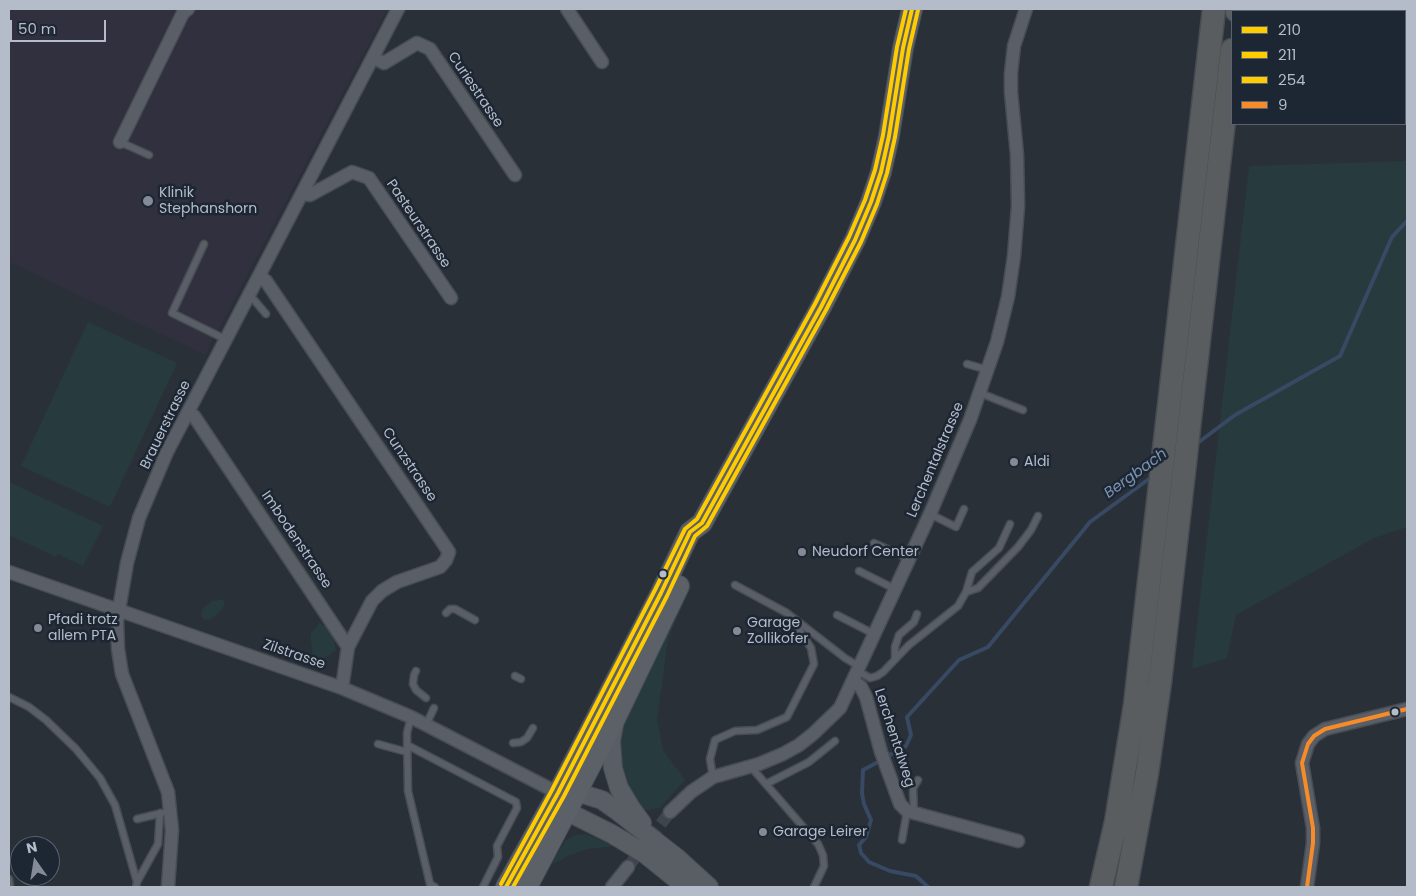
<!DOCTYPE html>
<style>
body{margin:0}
#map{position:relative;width:1416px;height:896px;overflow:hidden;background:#2a3038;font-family:Poppins,sans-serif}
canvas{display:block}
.frame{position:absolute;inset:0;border:10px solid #b4bcc9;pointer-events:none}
.legend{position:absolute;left:1231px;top:10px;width:175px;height:115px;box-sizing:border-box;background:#1d2633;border:1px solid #59626f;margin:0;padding:6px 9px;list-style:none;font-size:15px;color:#b4bcc9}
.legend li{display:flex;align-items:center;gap:10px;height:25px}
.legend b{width:25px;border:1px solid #59626f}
.north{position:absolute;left:10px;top:836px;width:50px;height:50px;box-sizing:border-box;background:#1d2633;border:1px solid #59626f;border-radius:50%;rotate:347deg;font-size:14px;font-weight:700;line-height:20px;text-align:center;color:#b4bcc9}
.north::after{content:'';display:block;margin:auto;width:18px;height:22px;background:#848b96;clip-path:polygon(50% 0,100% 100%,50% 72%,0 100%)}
.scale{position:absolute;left:10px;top:20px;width:96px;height:22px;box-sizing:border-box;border:2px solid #b4bcc9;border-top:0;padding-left:6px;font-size:15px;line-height:18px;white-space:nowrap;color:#b4bcc9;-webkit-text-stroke:4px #1d2633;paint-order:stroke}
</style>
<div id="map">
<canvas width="1416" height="896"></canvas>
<div class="frame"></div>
<ul class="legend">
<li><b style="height:6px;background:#fc0"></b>210</li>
<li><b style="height:6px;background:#fc0"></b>211</li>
<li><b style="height:6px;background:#fc0"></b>254</li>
<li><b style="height:6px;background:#f68b29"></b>9</li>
</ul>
<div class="north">N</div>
<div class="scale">50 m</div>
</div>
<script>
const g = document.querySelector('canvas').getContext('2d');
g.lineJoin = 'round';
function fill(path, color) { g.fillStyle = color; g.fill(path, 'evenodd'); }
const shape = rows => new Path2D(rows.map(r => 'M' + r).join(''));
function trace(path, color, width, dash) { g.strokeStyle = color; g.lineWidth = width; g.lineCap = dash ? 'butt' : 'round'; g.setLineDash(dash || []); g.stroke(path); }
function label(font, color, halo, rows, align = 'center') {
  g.font = font + ' Poppins,sans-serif'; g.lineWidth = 5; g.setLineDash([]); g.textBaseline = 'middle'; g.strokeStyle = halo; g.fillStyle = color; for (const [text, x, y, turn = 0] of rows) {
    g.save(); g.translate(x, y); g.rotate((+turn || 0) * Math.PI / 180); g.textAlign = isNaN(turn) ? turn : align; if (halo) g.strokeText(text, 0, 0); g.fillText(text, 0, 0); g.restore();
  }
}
const medical = shape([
 [9,9,387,9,205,355,9,262]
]);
const green = shape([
 [1407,161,1407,527,1374,538,1236,615,1227,658,1192,669,1249,166],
 [88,322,177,363,110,507,21,466],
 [9,482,103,526,83,566,58,554,56,557,9,535],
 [694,580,668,639,657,720,663,750,685,780,660,808,641,811,620,775,618,742,628,709,651,654],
 [223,599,225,604,221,611,211,619,204,620,201,615,203,608,212,601],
 [319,623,331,629,336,650,325,658,320,660,313,657,311,641,311,634],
 [585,834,617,846,587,849,568,856,553,864,552,863,565,841,575,835]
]);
const stream = shape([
 [1195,445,1235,415,1340,356,1392,237,1407,221],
 [888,756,906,746,911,735,907,717,959,660,988,647,1090,522,1153,476],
 [878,762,863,770,862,793,864,804,871,820,866,837,859,845,861,853,869,862,890,871,916,876,928,887]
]);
const streetTunnel = shape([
 [628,867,670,812]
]);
const lane = shape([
 [120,142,149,155],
 [204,244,172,313,225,339],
 [249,294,266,314],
 [967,364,988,370],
 [980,393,1023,410],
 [930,514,956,527,964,509],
 [874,543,909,559],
 [859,571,895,589],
 [735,585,787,613,845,658,860,667],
 [966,592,972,572,999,548,1010,524],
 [446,613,450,609,455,609,475,620],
 [837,615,874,634],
 [895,659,895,647,899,635,914,622,917,614],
 [416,671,414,675,413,684,416,690,426,698],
 [858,671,870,678,877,676,883,672,909,645,958,606,966,592,978,588,1018,547,1031,530,1038,516],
 [515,676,521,679],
 [9,697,29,707,46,720,76,749,100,778,115,805,137,882,136,887],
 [411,717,407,733,408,791,430,884,435,887],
 [426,725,434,708],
 [513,743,521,742,527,738,533,728],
 [378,744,407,752],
 [407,745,516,802,517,808,497,846,498,857,483,887],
 [751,767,818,844,823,855,824,866,814,887],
 [713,777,710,759,715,740,735,731,757,730,787,717,814,664,811,648,790,616],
 [766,784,809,762,835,741],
 [914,813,913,788,918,780],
 [137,819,162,813],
 [902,840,907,811],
 [9,879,10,887],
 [137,882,158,844,160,813]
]);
const street = shape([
 [567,9,602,62],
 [374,58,384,63,417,43,430,49,515,175],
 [120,142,183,13,188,9],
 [303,194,310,195,352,172,369,178,451,298],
 [259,276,266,281,449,552,446,560,440,567,397,582,382,591,372,601,348,647,342,688],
 [194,416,348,647],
 [9,572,342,688,411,717,558,793],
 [854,681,861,687,866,697,881,752,900,804,907,811,1018,841],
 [670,812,691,792,713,777,759,764,783,754,799,745,813,734,840,708,930,514,970,420,997,342,1008,297,1014,256,1018,206,1017,155,1011,92,1011,73,1014,46,1026,9],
 [168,887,172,830,168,792,122,674,118,649,117,621,127,563,139,518,167,452,188,412,398,9],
 [612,887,628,867],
 [1307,887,1313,843,1313,828,1302,763,1308,744,1314,736,1325,729,1407,709]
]);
const secondary = shape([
 [614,725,611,741,613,768,619,788,631,808,642,823],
 [576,792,602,800,616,810,676,857,709,887],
 [566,811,612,834,645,854,686,887]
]);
const primary = shape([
 [506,887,558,793,661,593,690,532,702,523,821,307,855,240,871,202,881,172,889,136,903,48,912,9],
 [527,887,615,719,679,586]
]);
const highway = shape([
 [1237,11,1237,9],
 [1101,887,1116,822,1135,705,1214,9],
 [1126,887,1147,773,1160,682,1232,50]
]);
const bus1 = shape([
 [506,887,558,793,661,593,690,532,702,523,821,307,855,240,871,202,881,172,889,136,903,48,912,9]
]);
const bus2 = shape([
 [513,887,564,796,667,596,695,536,707,526,826,310,861,242,877,204,887,173,895,137,909,49,918,10]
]);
const bus3 = shape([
 [501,884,552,790,655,590,685,529,697,519,815,304,849,237,865,200,875,170,883,135,897,47,906,9]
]);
const bus4 = shape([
 [1307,887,1313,843,1313,828,1302,763,1308,744,1314,736,1325,729,1407,709]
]);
const markers = [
 [148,201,6,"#848b96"],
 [1014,462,5,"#848b96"],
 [802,552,5,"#848b96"],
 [663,574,4.5,"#b4bcc9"],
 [38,628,5,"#848b96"],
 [737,631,5,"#848b96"],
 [1395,712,4.5,"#b4bcc9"],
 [763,832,5,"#848b96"]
];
const streetNames = [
 ["Curiestrasse",475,90,56],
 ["Pasteurstrasse",418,224,56],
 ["Brauerstrasse",166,425,-64],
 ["Lerchentalstrasse",936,460,-67],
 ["Cunzstrasse",409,465,56],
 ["Imbodenstrasse",296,540,56],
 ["Zilstrasse",294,655,19],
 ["Lerchentalweg",894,738,72]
];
const poiNames = [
 ["Klinik",159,193],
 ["Stephanshorn",159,209],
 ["Aldi",1024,462],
 ["Neudorf Center",812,552],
 ["Pfadi trotz",48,620],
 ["allem PTA",48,636],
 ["Garage",747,623],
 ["Zollikofer",747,639],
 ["Garage Leirer",773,832]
];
const waterNames = [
 ["Bergbach",1136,474,-36]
];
fill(medical, '#31303e');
fill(green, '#273a3e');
trace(stream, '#384963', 4);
trace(streetTunnel, '#3f454e', 12, [12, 6]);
trace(lane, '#484c53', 9);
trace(street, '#484c53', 15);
trace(secondary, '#484c53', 20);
trace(primary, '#484c55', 22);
trace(highway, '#474c53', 25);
trace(lane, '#5a5e66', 6);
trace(street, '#5a5e66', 12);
trace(secondary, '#595d64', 18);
trace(primary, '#5c6168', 20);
trace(highway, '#5a5d60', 22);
trace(bus1, '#fc0', 4);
trace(bus2, '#fc0', 4);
trace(bus3, '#fc0', 4);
trace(bus4, '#f68b29', 4);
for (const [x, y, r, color] of markers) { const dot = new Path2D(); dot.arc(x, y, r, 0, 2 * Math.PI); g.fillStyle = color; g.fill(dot); trace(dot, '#1d2633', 2); }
label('14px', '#b4bcc9', '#1d2633', streetNames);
label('14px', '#b4bcc9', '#1d2633', poiNames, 'left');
label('italic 15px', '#7c92b1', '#1d2633', waterNames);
</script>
